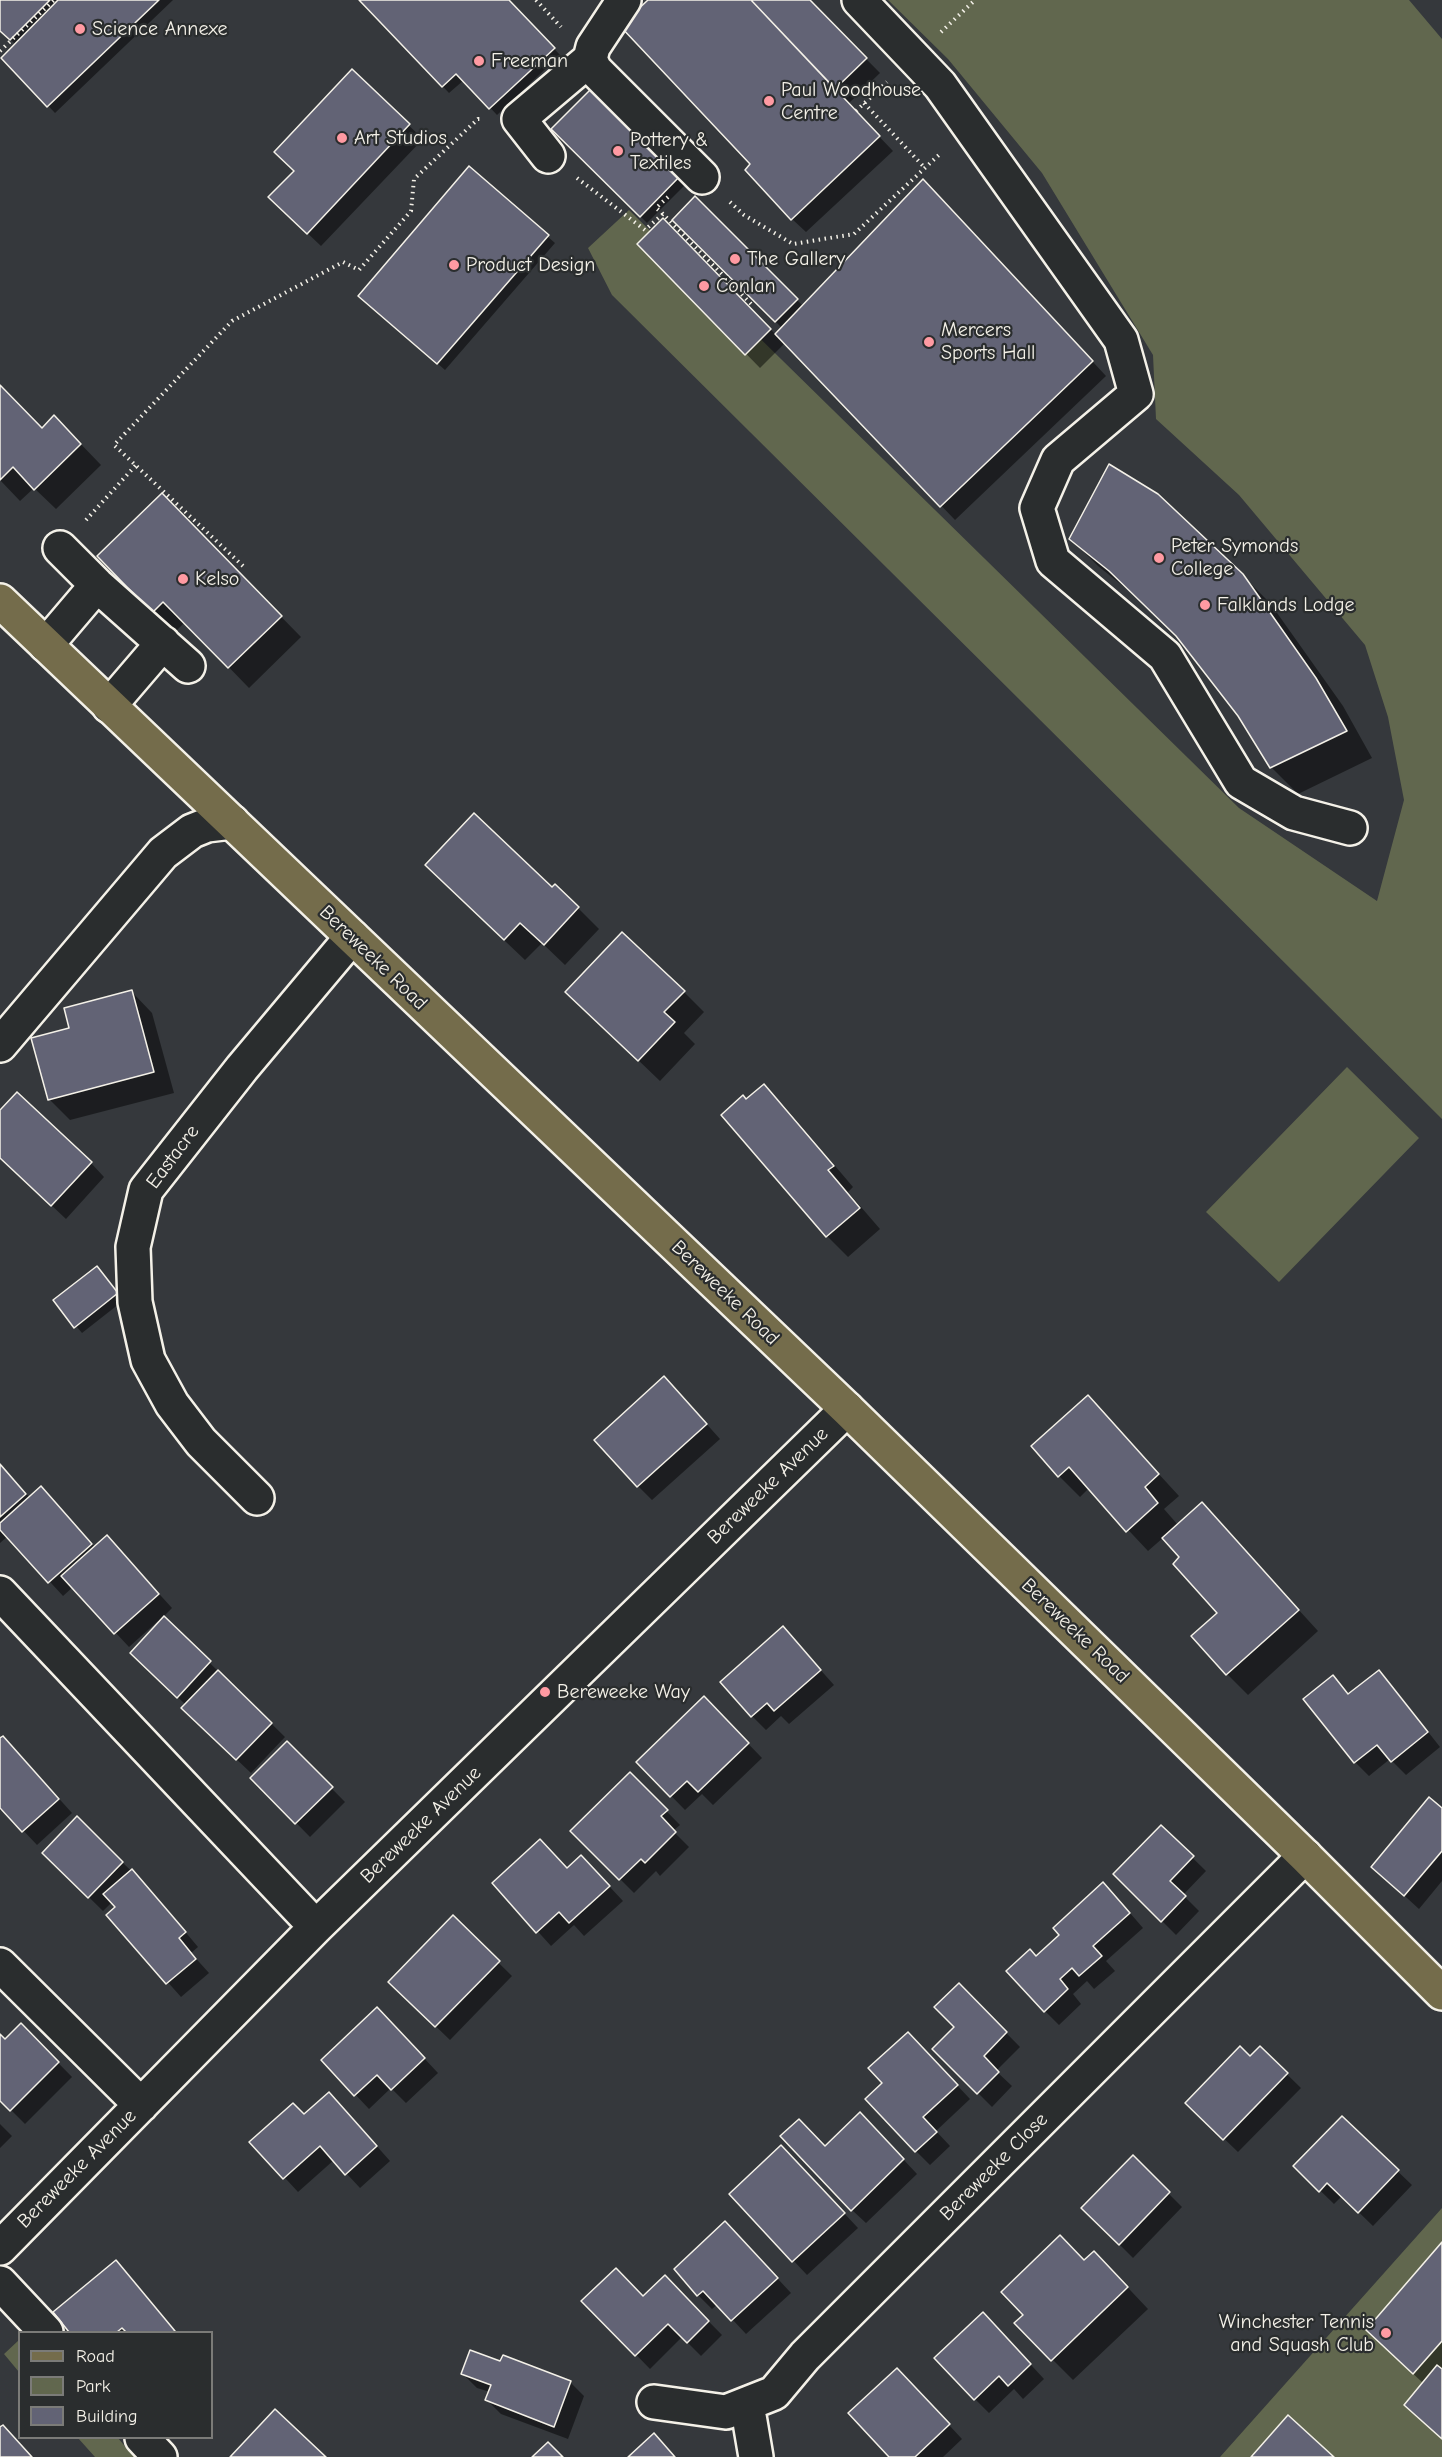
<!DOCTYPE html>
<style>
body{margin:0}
#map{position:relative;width:1442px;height:2457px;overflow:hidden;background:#35383c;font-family:"Comic Neue",sans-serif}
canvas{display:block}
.legend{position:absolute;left:18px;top:2331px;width:195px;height:108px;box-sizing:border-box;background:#2a2d2e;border:2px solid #7b7b78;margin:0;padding:8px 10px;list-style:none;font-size:18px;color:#f4f1e8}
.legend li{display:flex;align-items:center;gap:12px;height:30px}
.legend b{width:30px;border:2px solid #7b7b78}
</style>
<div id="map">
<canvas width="1442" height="2457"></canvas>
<ul class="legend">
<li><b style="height:8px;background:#746c4b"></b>Road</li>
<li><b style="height:16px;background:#61674e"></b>Park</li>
<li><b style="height:16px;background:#626375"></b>Building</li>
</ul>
</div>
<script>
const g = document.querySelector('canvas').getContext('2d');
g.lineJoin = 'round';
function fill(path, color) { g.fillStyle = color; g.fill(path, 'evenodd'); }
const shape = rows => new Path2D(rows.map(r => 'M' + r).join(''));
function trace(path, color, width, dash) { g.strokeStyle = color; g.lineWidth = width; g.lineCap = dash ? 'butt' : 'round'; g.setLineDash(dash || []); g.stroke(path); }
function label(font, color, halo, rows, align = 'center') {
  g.font = font + ' "Comic Neue",sans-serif'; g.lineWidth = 4.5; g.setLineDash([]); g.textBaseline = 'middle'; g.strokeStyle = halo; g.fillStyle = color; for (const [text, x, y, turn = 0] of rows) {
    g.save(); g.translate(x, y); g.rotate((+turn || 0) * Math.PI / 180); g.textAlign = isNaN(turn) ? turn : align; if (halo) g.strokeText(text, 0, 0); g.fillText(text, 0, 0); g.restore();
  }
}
const green = shape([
 [888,0,1409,0,1442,39,1442,1119,612,295,588,248,629,210,1239,808,1377,901,1404,800,1388,717,1365,645,1239,495,1156,419,1153,355,1042,173,948,59],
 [1347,1067,1419,1138,1279,1282,1206,1212],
 [1442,2208,1442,2457,1220,2457],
 [19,2340,19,2372,4,2354],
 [78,2438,118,2438,134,2457,95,2457]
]);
const shadow = shape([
 [0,0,173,0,55,113,3,58,16,45,0,29],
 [361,0,508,0,560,55,497,115,464,80,449,93],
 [650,0,808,0,880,73,848,104,893,151,806,232,792,219,752,164],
 [352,71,423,139,321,246,284,211,295,171],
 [554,129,690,180,647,223],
 [469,168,555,243,445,370,367,302],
 [937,194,1106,376,955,520,785,343,760,368,639,244,663,220,776,335,782,328,674,220,695,198,803,306],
 [0,387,42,429,75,438,101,465,56,509,34,488,20,501,0,480],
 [162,495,301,637,249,688,185,622,174,633,99,556],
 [1071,539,1242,575,1270,603,1343,706,1372,758,1298,794,1271,767,1240,716,1180,638,1138,598,1098,566],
 [447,886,552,889,578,908,599,929,565,965,542,943,525,960],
 [132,992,152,1013,174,1093,70,1120,50,1100,33,1039,71,1029],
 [684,992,704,1012,684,1033,695,1044,660,1081,588,1012],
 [764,1086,785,1107,853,1187,848,1192,880,1229,848,1257,827,1236,746,1101],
 [0,1112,91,1163,104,1177,66,1219,0,1157],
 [103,1274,124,1300,82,1333,55,1301],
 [678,1392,720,1439,652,1500,638,1486],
 [1088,1397,1179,1496,1164,1509,1178,1525,1202,1504,1318,1631,1248,1695,1227,1674,1219,1613,1181,1557,1164,1537,1148,1551,1089,1488,1080,1497,1059,1476],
 [0,1464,30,1498,55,1502,95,1547,120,1551,172,1608,163,1617,285,1737,251,1773,197,1722,186,1705,146,1667,159,1623,158,1621,129,1647,73,1587,63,1596,8,1536,0,1543],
 [783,1628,834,1685,789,1724,781,1716,766,1730,752,1716],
 [1378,1672,1392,1686,1440,1747,1406,1775,1390,1759,1369,1776,1355,1762,1333,1677,1350,1695],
 [704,1698,762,1758,713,1805,702,1794,685,1810,638,1762],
 [0,1740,17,1752,72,1813,37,1845,2,1808,0,1811],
 [287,1743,345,1802,310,1837,252,1778],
 [630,1774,680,1825,673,1831,689,1847,660,1876,656,1871,634,1893,572,1831],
 [1442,1810,1442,1881,1419,1909,1373,1867],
 [77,1819,146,1885,198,1947,191,1953,209,1973,181,1997,108,1915,117,1908,112,1902,103,1911,44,1853],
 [1161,1827,1206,1871,1183,1895,1199,1911,1176,1935,1115,1874],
 [567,1870,595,1871,623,1901,584,1936,574,1925,551,1946,494,1883],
 [1117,1898,1143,1928,1106,1961,1115,1971,1094,1989,1087,1981,1073,1994,1081,2004,1059,2025,1045,2011,1036,1957,1061,1935],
 [453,1918,512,1976,450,2040,390,1982],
 [959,1985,1020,2047,996,2071,1012,2086,992,2107,934,2049,956,2027],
 [391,2023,438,2073,406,2103,391,2088,369,2109,323,2060],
 [21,2025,72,2077,25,2124,0,2099,0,2036,5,2041],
 [922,2048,970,2099,936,2131,950,2146,930,2165,916,2151],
 [1260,2048,1301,2088,1238,2152,1187,2103,1250,2058],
 [343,2108,390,2161,360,2188,334,2160,298,2192,252,2142,304,2116],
 [1342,2118,1412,2185,1373,2226,1342,2196,1334,2204,1295,2166],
 [0,2124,12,2136,0,2148],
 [874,2128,917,2174,866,2223,852,2210,825,2147],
 [1133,2158,1182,2207,1133,2258,1083,2208],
 [795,2161,858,2228,807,2275,731,2194],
 [739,2237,791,2293,746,2334,718,2304,712,2309,698,2295],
 [1442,2244,1442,2439,1406,2405,1424,2384,1389,2351],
 [116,2262,130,2276,176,2332,71,2332,55,2313],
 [1085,2262,1115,2274,1148,2309,1073,2380,1052,2359],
 [665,2277,722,2335,701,2356,682,2337,650,2369,584,2301,644,2298],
 [997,2328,1044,2379,1023,2399,1014,2389,989,2413,975,2399],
 [501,2363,570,2382,584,2396,568,2439,501,2414,487,2400,490,2392,477,2388,463,2374],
 [911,2384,962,2439,943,2457,891,2457]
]);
const building = shape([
 [0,0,50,0,10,40,0,31,0,0],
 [58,0,159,0,47,107,1,58,58,0],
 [359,0,509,0,555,48,489,109,456,74,442,87,359,0],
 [648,0,751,0,880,136,791,220,745,170,750,164,620,26,648,0],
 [751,0,810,0,867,58,835,89,751,0],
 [352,69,410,124,307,234,268,197,294,171,274,152,352,69],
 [596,84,684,172,640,217,551,129,596,84],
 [469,166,549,235,437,364,358,296,469,166],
 [923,179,1093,361,940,507,775,334,923,179],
 [695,196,798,299,775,322,672,220,695,196],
 [663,218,771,329,745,355,637,244,663,218],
 [0,385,42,428,54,415,81,444,34,490,13,467,0,480,0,385],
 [1109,464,1158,494,1243,574,1316,678,1347,731,1270,768,1238,716,1176,636,1109,571,1069,539,1109,464],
 [162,493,282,616,228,668,163,602,152,613,97,556,162,493],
 [474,813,552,887,555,884,579,907,544,945,520,923,504,940,425,865,474,813],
 [622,932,685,991,664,1012,675,1022,638,1061,565,992,622,932],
 [132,990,154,1072,48,1100,31,1038,69,1028,64,1008,132,990],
 [764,1084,834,1166,828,1170,860,1208,826,1237,721,1115,743,1095,746,1099,764,1084],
 [17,1092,92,1162,51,1206,0,1158,0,1110,17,1092],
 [97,1266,118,1293,74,1328,53,1300,97,1266],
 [664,1376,707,1424,637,1487,594,1440,664,1376],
 [1088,1395,1159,1474,1145,1487,1158,1503,1126,1532,1069,1467,1058,1477,1031,1446,1088,1395],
 [0,1464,26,1494,0,1517,0,1464],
 [41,1486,92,1544,48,1583,0,1530,0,1523,41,1486],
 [1202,1502,1299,1610,1226,1675,1191,1636,1217,1613,1173,1564,1179,1557,1162,1538,1202,1502],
 [107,1535,159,1594,114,1634,61,1576,107,1535],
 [164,1616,211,1661,177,1698,130,1653,164,1616],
 [783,1626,821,1670,774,1711,767,1703,751,1717,720,1682,783,1626],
 [218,1670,272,1723,236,1760,181,1708,218,1670],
 [1379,1670,1428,1732,1391,1762,1377,1745,1354,1763,1303,1699,1333,1675,1348,1694,1379,1670],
 [704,1696,749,1743,698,1792,687,1781,670,1797,636,1762,704,1696],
 [3,1736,59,1799,22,1832,0,1808,0,1738,3,1736],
 [287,1741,333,1787,295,1824,250,1778,287,1741],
 [630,1772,668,1810,661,1816,676,1832,645,1863,641,1859,619,1880,570,1831,630,1772],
 [1429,1797,1442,1808,1442,1851,1404,1896,1371,1867,1429,1797],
 [77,1816,123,1862,88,1898,42,1853,77,1816],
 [1161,1825,1194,1856,1170,1881,1186,1896,1161,1922,1113,1874,1161,1825],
 [540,1839,567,1868,581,1855,610,1886,569,1923,559,1912,536,1933,492,1883,540,1839],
 [132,1869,186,1932,179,1938,196,1959,166,1984,106,1915,115,1907,103,1894,132,1869],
 [1103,1882,1130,1913,1093,1946,1102,1956,1079,1976,1072,1968,1060,1979,1068,1989,1044,2012,1006,1971,1030,1949,1036,1956,1059,1935,1053,1928,1103,1882],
 [453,1915,500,1961,435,2027,388,1982,453,1915],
 [959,1983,1007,2032,984,2056,999,2072,977,2094,932,2049,954,2027,934,2007,959,1983],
 [377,2007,425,2058,391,2090,377,2075,354,2096,321,2060,377,2007],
 [21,2023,59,2062,10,2111,0,2101,0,2034,5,2039,21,2023],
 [908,2032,958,2085,923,2117,937,2132,915,2152,865,2099,882,2083,868,2068,908,2032],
 [1240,2046,1250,2056,1260,2046,1288,2073,1223,2140,1185,2103,1240,2046],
 [329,2092,377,2146,345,2175,320,2146,283,2179,249,2142,293,2103,304,2114,329,2092],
 [860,2112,904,2159,851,2211,780,2136,799,2119,825,2146,860,2112],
 [1342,2116,1399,2170,1358,2213,1327,2183,1319,2192,1293,2166,1342,2116],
 [781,2145,845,2213,792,2262,729,2194,781,2145],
 [1133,2155,1170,2192,1119,2245,1081,2208,1133,2155],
 [725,2221,778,2278,731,2321,703,2291,697,2296,674,2269,725,2221],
 [1060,2235,1084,2260,1094,2251,1128,2287,1051,2361,1014,2323,1023,2315,1001,2292,1060,2235],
 [1442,2242,1442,2341,1413,2374,1366,2330,1442,2242],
 [116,2260,175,2331,173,2332,126,2332,122,2328,117,2332,69,2332,53,2312,116,2260],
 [616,2268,643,2296,665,2275,709,2321,687,2343,668,2324,635,2356,581,2301,616,2268],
 [983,2312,1031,2364,1008,2386,999,2376,974,2400,934,2358,983,2312],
 [470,2350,500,2361,503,2355,571,2381,554,2427,485,2400,491,2385,461,2374,470,2350],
 [1437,2365,1442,2369,1442,2439,1404,2405,1437,2365],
 [897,2368,950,2424,915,2457,889,2457,848,2413,897,2368],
 [275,2409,326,2457,230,2457,275,2409],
 [1288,2415,1334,2457,1251,2457,1288,2415],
 [3,2425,32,2457,0,2457,0,2427,3,2425],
 [654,2433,675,2457,628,2457,654,2433],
 [548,2442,563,2457,532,2457,548,2442]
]);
const path = shape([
 [536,0,561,27],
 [941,32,975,0],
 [0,51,54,0],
 [864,103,925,168],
 [856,111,887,82],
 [577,178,645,230,663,214,754,307],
 [730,202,744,215,793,244,854,234,941,153],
 [663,214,656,208,668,197],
 [86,520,136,465],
 [243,566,114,445,232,321,343,262,359,270,411,211,414,179,478,119,482,119]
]);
const minor = shape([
 [624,0,593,47,590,59,595,70,702,177],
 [859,0,940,85,1121,340,1136,394,1058,460,1037,508,1053,561,1165,656,1241,782,1294,813,1350,828],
 [548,156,519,119,590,59],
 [60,548,97,585,188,666],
 [46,645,97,585],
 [109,706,163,643],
 [0,1045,163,853,192,831,207,825,232,822],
 [257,1498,201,1442,172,1404,148,1360,135,1302,133,1247,146,1190,242,1068,352,937],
 [0,1593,316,1927],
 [0,1965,141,2105],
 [0,2248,316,1927,847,1409],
 [0,2283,46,2332],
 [654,2402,726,2412,774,2393,805,2356,1305,1856],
 [747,2404,756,2457],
 [142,2438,160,2457]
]);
const major = shape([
 [0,601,847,1409,1305,1856,1442,1993]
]);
const markers = [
 [80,29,6,"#ff9aa2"],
 [479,61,6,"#ff9aa2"],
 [769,101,6,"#ff9aa2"],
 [342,138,6,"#ff9aa2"],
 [618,151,6,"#ff9aa2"],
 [735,259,6,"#ff9aa2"],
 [454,265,6,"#ff9aa2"],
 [704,286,6,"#ff9aa2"],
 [929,342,6,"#ff9aa2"],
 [1159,558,6,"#ff9aa2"],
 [183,579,6,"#ff9aa2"],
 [1205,605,6,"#ff9aa2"],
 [545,1692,6,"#ff9aa2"],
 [1386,2333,6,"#ff9aa2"]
];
const poiNames = [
 ["Science Annexe",92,29],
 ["Freeman",491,61],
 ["Paul Woodhouse",781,90],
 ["Centre",781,113],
 ["Art Studios",354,138],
 ["Pottery &",630,140],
 ["Textiles",630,163],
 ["The Gallery",747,259],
 ["Product Design",466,265],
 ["Conlan",716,286],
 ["Mercers",941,330],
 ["Sports Hall",941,353],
 ["Peter Symonds",1171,546],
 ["College",1171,569],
 ["Kelso",195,579],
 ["Falklands Lodge",1217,605],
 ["Bereweeke Way",557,1692],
 ["Winchester Tennis",1374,2322,"right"],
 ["and Squash Club",1374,2345,"right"]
];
const streetNames = [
 ["Bereweeke Road",373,958,44],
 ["Eastacre",173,1157,-53],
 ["Bereweeke Road",725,1293,44],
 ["Bereweeke Avenue",768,1486,-44],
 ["Bereweeke Road",1075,1631,44],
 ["Bereweeke Avenue",421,1825,-44],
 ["Bereweeke Close",994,2167,-45],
 ["Bereweeke Avenue",77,2169,-45]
];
fill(green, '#61674e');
fill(shadow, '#0007');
fill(building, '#626375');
trace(building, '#f4f1e8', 1.5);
trace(minor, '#f4f1e8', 38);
trace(major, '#f4f1e8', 38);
trace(path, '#f4f1e8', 4, [1.5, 4.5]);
trace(minor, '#2a2d2e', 33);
trace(major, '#746c4b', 33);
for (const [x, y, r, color] of markers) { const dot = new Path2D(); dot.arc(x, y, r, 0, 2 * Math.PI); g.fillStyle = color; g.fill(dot); trace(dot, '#2a2d2e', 2); }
label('20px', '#f4f1e8', '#2a2d2e', poiNames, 'left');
label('20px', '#f4f1e8', '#2a2d2e', streetNames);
</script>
